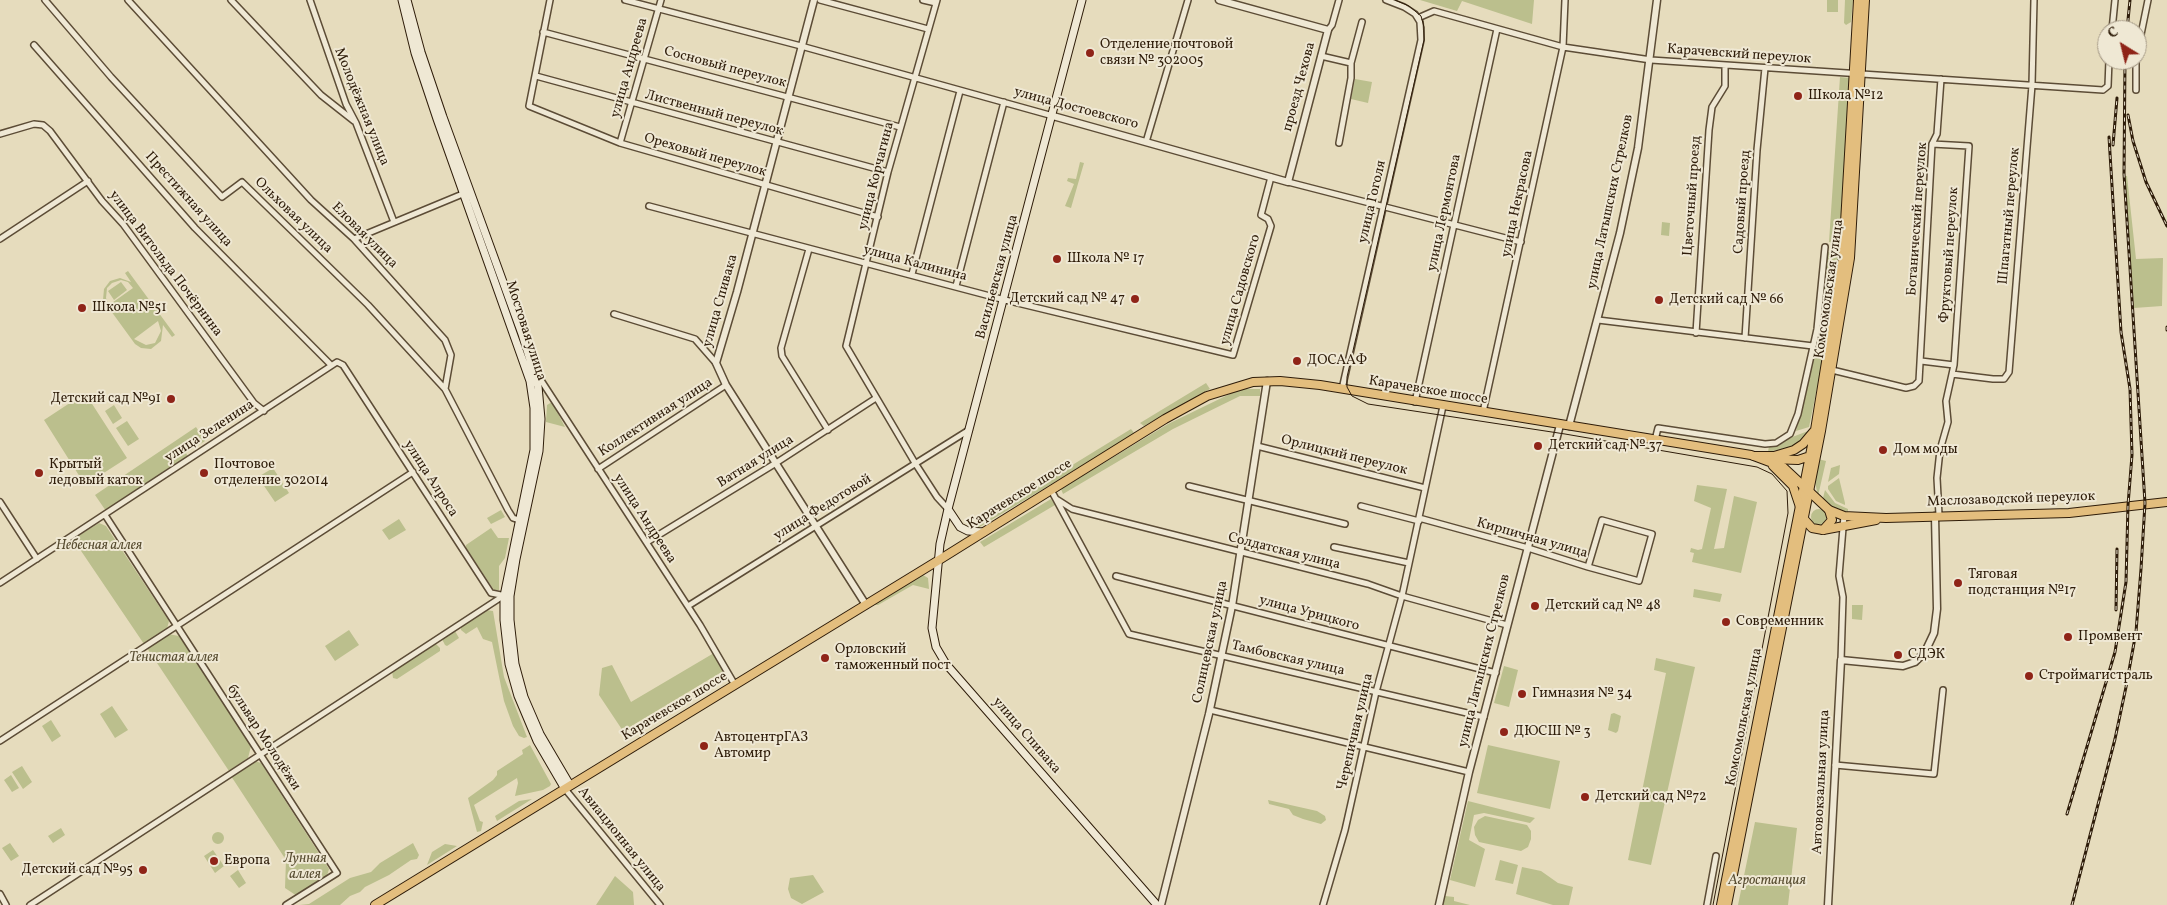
<!DOCTYPE html>
<meta charset="utf-8">
<style>
body{margin:0}
#map{position:relative;width:2167px;height:905px;overflow:hidden;background:#e6dcbd;font-family:Vollkorn,serif}
canvas{display:block}
.north{position:absolute;left:2097px;top:20px;width:50px;height:50px;box-sizing:border-box;background:#efe8d4;border:1px solid #a29683;border-radius:50%;rotate:324deg;font-size:14px;font-weight:700;line-height:20px;text-align:center;color:#2e1c09}
.north::after{content:'';display:block;margin:auto;width:18px;height:22px;background:#8f2418;clip-path:polygon(50% 0,100% 100%,50% 72%,0 100%)}
</style>
<div id="map">
<canvas width="2167" height="905"></canvas>
<div class="north">С</div>
</div>
<script>
const g = document.querySelector('canvas').getContext('2d');
g.lineJoin = 'round';
function fill(path, color) { g.fillStyle = color; g.fill(path, 'evenodd'); }
const shape = rows => new Path2D(rows.map(r => 'M' + r).join(''));
function trace(path, color, width, dash) { g.strokeStyle = color; g.lineWidth = width; g.lineCap = dash ? 'butt' : 'round'; g.setLineDash(dash || []); g.stroke(path); }
function label(font, color, halo, rows, align = 'center') {
  g.font = font + ' Vollkorn,serif'; g.lineWidth = 4; g.setLineDash([]); g.textBaseline = 'middle'; g.strokeStyle = halo; g.fillStyle = color; for (const [text, x, y, turn = 0] of rows) {
    g.save(); g.translate(x, y); g.rotate((+turn || 0) * Math.PI / 180); g.textAlign = isNaN(turn) ? turn : align; if (halo) g.strokeText(text, 0, 0); g.fillText(text, 0, 0); g.restore();
  }
}
const green = shape([
 [1420,0,1534,0,1532,24,1462,1,1457,11],
 [1827,0,1838,0,1838,12,1827,12],
 [1845,0,1853,0,1851,22,1846,25,1844,23],
 [1840,77,1850,78,1839,244,1829,242],
 [1355,79,1372,82,1368,103,1351,99],
 [1080,162,1084,163,1071,208,1065,206,1074,184,1067,181,1068,178,1076,179],
 [2124,176,2127,176,2136,259,2163,258,2162,306,2134,308],
 [1662,222,1670,223,1669,236,1661,235],
 [1828,252,1839,253,1824,354,1809,427,1796,431,1813,353,1816,353],
 [128,271,175,335,172,337,163,325,161,341,151,349,141,348,135,344,103,300,104,289,110,281,120,278,131,282,125,273],
 [121,280,128,282,133,288,109,305,106,298,107,288,112,283],
 [158,321,161,331,155,343,146,345,134,339],
 [121,282,127,290,114,300,108,291],
 [1206,383,1210,389,1144,426,1140,423],
 [1240,389,1260,389,1260,396,1240,396,1173,429,1063,494,1061,489,1168,424],
 [85,393,127,458,85,485,44,420],
 [552,402,565,427,546,422,547,405],
 [114,405,122,418,113,424,105,411],
 [127,421,139,439,128,446,116,428],
 [196,427,205,441,186,453,188,457,106,511,95,495],
 [1131,429,1135,434,978,528,968,529],
 [1808,431,1804,438,1791,447,1768,452,1769,446],
 [1818,459,1826,461,1818,496,1815,482],
 [1840,465,1839,474,1828,482,1831,468],
 [273,468,289,493,275,502,258,477],
 [1839,478,1845,503,1845,505,1836,501,1828,489,1828,486],
 [1697,485,1727,489,1714,549,1724,548,1734,496,1757,502,1741,573,1692,562,1694,553,1690,552,1691,548,1698,550,1702,549,1711,508,1694,501],
 [1825,490,1835,503,1848,509,1848,512,1833,509,1820,498,1823,498],
 [1051,499,1055,505,984,547,980,542],
 '1811 517a8 8 0 1 1 16 0a8 8 0 1 1-16 0Z',
 [501,510,505,517,491,524,487,518],
 [399,519,406,530,389,540,382,530],
 [99,523,106,526,169,621,167,629,144,644,73,539],
 [491,528,498,538,509,538,505,558,499,566,499,590,494,590,466,548,466,545],
 [923,575,928,578,929,589,913,585,878,605,874,605],
 [1694,589,1722,594,1720,602,1693,597],
 [1852,605,1863,605,1862,620,1852,619],
 [486,610,493,611,504,677,527,737,524,738,519,736,513,726,504,701,492,642,483,639,477,627,466,634,461,630,461,627],
 [349,630,359,645,335,661,325,646],
 [455,631,459,638,447,646,445,645,442,639],
 [168,634,179,636,251,746,248,758,229,771,147,648],
 [436,644,440,648,440,651,397,679,393,678,392,671],
 [714,653,725,670,623,731,599,695,602,668,612,665,631,702],
 [1656,658,1695,667,1651,865,1628,860,1666,673,1654,670],
 [1504,666,1518,670,1509,707,1494,703],
 [112,706,128,730,115,738,100,714],
 [1614,713,1621,716,1618,731,1616,733,1608,730,1611,714],
 [51,720,61,736,52,742,42,726],
 [530,745,551,784,550,786,543,790,515,796,518,783,517,778,474,805,480,821,483,822,481,831,477,832,468,798,493,780,497,775,497,771,523,754,522,750],
 [1488,745,1560,761,1550,809,1477,793],
 [255,761,261,763,329,869,327,876,297,896,285,888,286,860,231,776],
 [22,766,32,782,23,789,12,772],
 [11,775,19,788,12,792,4,780],
 [532,799,497,821,495,816,519,801],
 [1268,800,1317,811,1325,816,1326,820,1321,824,1303,819,1293,815,1289,809,1269,804],
 [1468,801,1535,818,1530,823,1484,813,1474,815,1469,840,1485,849,1475,887,1450,880],
 [1485,816,1527,825,1531,831,1531,839,1528,847,1521,851,1479,842,1475,835,1474,827,1478,820],
 [1755,822,1797,828,1788,905,1738,905],
 [61,828,65,835,53,843,48,836],
 '212 838a6 6 0 1 1 12 0a6 6 0 1 1-12 0Z',
 [10,843,19,856,11,861,2,848],
 [413,843,419,855,417,859,411,860,389,875,365,887,360,892,350,896,340,905,300,905,309,904,350,878,371,872,380,863],
 [445,844,457,846,427,865,432,852],
 [213,850,224,866,215,873,204,856],
 [1500,860,1518,865,1513,884,1495,880],
 [1522,867,1541,871,1558,883,1573,887,1569,905,1553,905,1516,894],
 [238,870,246,883,239,888,230,876],
 [813,875,824,892,802,904,791,898,788,889,790,878],
 [615,876,633,892,634,905,596,905],
 [1445,896,1454,897,1454,901,1470,905,1443,905]
]);
const minor = shape([
 [45,0,111,77,222,197,242,182,368,305,445,389],
 [128,0,311,200,354,239,445,340,451,355,445,389,508,510,513,518,519,520],
 [231,0,321,95,354,121],
 [310,0,346,104,356,123,394,222],
 [550,0,529,106,620,143,878,217],
 [625,0,801,46,1053,116],
 [820,0,928,29],
 [923,0,936,3],
 [937,0,888,172,846,346,915,463,937,497,948,509],
 [1418,18,1434,11,1563,47,1651,60,2103,90,2108,86,2109,60],
 [1328,30,1332,25,1339,0],
 [2112,30,2115,0],
 [543,32,900,127],
 [34,45,195,228,331,365],
 [2137,54,2148,0],
 [1321,56,1351,63,1351,78,1339,143],
 [2136,60,2136,90],
 [1351,63,1362,22],
 [536,76,888,172],
 [0,134,34,124,43,125,50,131,102,201,123,224,254,403,264,411],
 [1146,142,1188,0],
 [620,143,661,0],
 [1932,144,1969,146,1954,365,1946,401,1948,422,1940,450,1937,478,1939,515],
 [1288,182,1521,242],
 [649,206,1005,300,1233,355,1271,226,1268,219,1261,215,1271,177],
 [0,239,88,181],
 [354,239,465,193],
 [809,249,781,348,782,356,828,430],
 [912,274,960,91],
 [956,286,1004,102],
 [614,314,695,339,716,363],
 [1598,320,1813,346],
 [1696,333,1709,130,1712,107,1725,86,1725,66],
 [1745,338,1757,150,1765,68],
 [1921,361,1954,365],
 [1832,370,1906,388,1914,386,1919,381,1932,144,1937,134,1941,79],
 [535,371,700,625,735,685],
 [1952,374,1993,379,2004,379,2009,372,2032,85,2034,0],
 [1342,389,1421,40,1420,22,1415,14,1404,7,1386,0],
 [1415,402,1497,29],
 [1483,412,1563,47,1565,0],
 [1655,440,1658,428,1765,444,1776,443,1790,434,1798,414,1817,329,1825,247],
 [1257,446,1425,488],
 [598,469,726,385],
 [1189,486,1345,524],
 [1051,490,1129,634,1484,717],
 [1058,500,1072,509,1368,584,1402,596,1507,625],
 [0,502,37,559],
 [1361,506,1419,521],
 [105,515,337,873,286,905],
 [1419,518,1528,548,1588,567,1639,581,1652,534,1602,520,1588,567],
 [647,542,776,463,876,398],
 [1334,547,1409,563],
 [1116,576,1496,673],
 [0,583,337,362,343,365,491,593,506,596],
 [688,606,969,430],
 [1841,660,1843,597,1839,576,1844,516],
 [1210,710,1469,772],
 [0,741,413,472],
 [1835,765,1934,774,1943,690],
 [565,789,660,905],
 [0,894,6,905],
 [30,905,503,596],
 [1323,905,1345,830,1376,692,1402,596,1443,406],
 [1707,905,1716,856]
]);
const tertiary = shape([
 [814,0,737,292,716,363,726,385,866,605],
 [1053,116,1288,182,1328,30,1219,0],
 [1569,426,1620,233,1638,148,1657,0],
 [1161,905,1209,714,1232,606,1267,381],
 [1439,905,1469,772,1560,425],
 [1828,905,1841,660,1903,666,1915,662,1925,652,1934,633,1937,609,1935,516]
]);
const secondary = shape([
 [402,0,415,53,437,119,530,381,534,408,534,450,504,596,504,620,509,664,518,696,537,741,565,789],
 [407,0,421,52,443,117,522,334,538,386,541,419,539,451,516,559,510,596,510,620,515,664,524,697,540,734,570,785],
 [1082,0,948,509,940,544,932,628,936,647,946,664,1157,905],
 [948,509,960,527,968,531,984,532]
]);
const primary = shape([
 [1754,456,1774,456,1794,450,1803,444,1814,431],
 [1770,459,1798,460,1813,455],
 [1823,530,1832,520,1829,510],
 [1721,905,1815,430,1843,257,1858,0],
 [1727,905,1821,431,1850,258,1865,0]
]);
const trunk = shape([
 [1773,466,1793,486,1804,519,1812,528,1823,530,1876,520],
 [375,905,939,560,1165,419,1207,396,1253,382,1280,381,1320,385,1751,455,1783,467,1829,510,1844,516,1886,518,2069,513,2167,502]
]);
const tram = shape([
 [1395,0,1409,6,1421,16,1424,27,1424,40,1347,377,1347,387,1352,396,1368,404,1565,434,1757,467,1772,474,1787,491,1788,513,1713,905]
]);
const rail = shape([
 [2127,30,2130,0],
 [2128,115,2133,141,2146,182,2167,226],
 [2113,145,2117,98],
 [2167,327,2167,330],
 [2116,610,2117,549],
 [2067,814,2115,652,2126,582,2128,505,2132,455,2130,389,2121,332,2109,137],
 [2072,905,2115,739,2126,687,2136,632,2141,569,2145,503,2124,174,2125,60]
]);
const markers = [
 [1090,53,5,"#8f2418"],
 [1798,96,5,"#8f2418"],
 [1057,259,5,"#8f2418"],
 [1135,299,5,"#8f2418"],
 [1659,300,5,"#8f2418"],
 [82,308,5,"#8f2418"],
 [1297,361,5,"#8f2418"],
 [171,399,5,"#8f2418"],
 [1538,446,5,"#8f2418"],
 [1883,450,5,"#8f2418"],
 [39,473,5,"#8f2418"],
 [204,473,5,"#8f2418"],
 [1958,583,5,"#8f2418"],
 [1535,606,5,"#8f2418"],
 [1726,622,5,"#8f2418"],
 [2068,637,5,"#8f2418"],
 [1898,655,5,"#8f2418"],
 [825,658,5,"#8f2418"],
 [2029,676,5,"#8f2418"],
 [1522,694,5,"#8f2418"],
 [1504,732,5,"#8f2418"],
 [704,746,5,"#8f2418"],
 [1585,797,5,"#8f2418"],
 [214,861,5,"#8f2418"],
 [143,870,5,"#8f2418"]
];
const poiNames = [
 ["Отделение почтовой",1100,45],
 ["связи № 302005",1100,61],
 ["Школа №12",1808,96],
 ["Школа № 17",1067,259],
 ["Детский сад № 47",1125,299,"right"],
 ["Детский сад № 66",1669,300],
 ["Школа №51",92,308],
 ["ДОСААФ",1307,361],
 ["Детский сад №91",161,399,"right"],
 ["Детский сад № 37",1548,446],
 ["Дом моды",1893,450],
 ["Крытый",49,465],
 ["ледовый каток",49,481],
 ["Почтовое",214,465],
 ["отделение 302014",214,481],
 ["Тяговая",1968,575],
 ["подстанция №17",1968,591],
 ["Детский сад № 48",1545,606],
 ["Современник",1736,622],
 ["Промвент",2078,637],
 ["Орловский",835,650],
 ["таможенный пост",835,666],
 ["СДЭК",1908,655],
 ["Строймагистраль",2039,676],
 ["Гимназия № 34",1532,694],
 ["ДЮСШ № 3",1514,732],
 ["АвтоцентрГАЗ",714,738],
 ["Автомир",714,754],
 ["Детский сад №72",1595,797],
 ["Европа",224,861],
 ["Детский сад №95",133,870,"right"]
];
const streetNames = [
 ["Карачевский переулок",1739,55,4],
 ["улица Андреева",630,68,-74],
 ["Сосновый переулок",725,68,15],
 ["проезд Чехова",1300,87,-75],
 ["Молодёжная улица",361,107,68],
 ["улица Достоевского",1076,109,15],
 ["Лиственный переулок",714,114,15],
 ["Ореховый переулок",705,156,16],
 ["улица Корчагина",877,176,-76],
 ["Цветочный проезд",1693,196,-86],
 ["Престижная улица",188,200,48],
 ["улица Гоголя",1373,202,-77],
 ["улица Латышских Стрелков",1611,202,-78],
 ["Садовый проезд",1743,202,-86],
 ["улица Некрасова",1518,204,-78],
 ["улица Лермонтова",1445,213,-78],
 ["Ольховая улица",293,216,44],
 ["Шпагатный переулок",2010,216,-85],
 ["Ботанический переулок",1918,219,-86],
 ["Еловая улица",364,236,45],
 ["Фруктовый переулок",1950,255,-86],
 ["улица Витольда Почёрнина",165,264,53],
 ["улица Калинина",915,264,15],
 ["Васильевская улица",998,277,-75],
 ["Комсомольская улица",1830,289,-82],
 ["улица Садовского",1241,290,-74],
 ["улица Спивака",721,301,-74],
 ["Мостовая улица",525,331,72],
 ["Карачевское шоссе",1428,391,9],
 ["Коллективная улица",656,418,-33],
 ["улица Зеленина",210,432,-33],
 ["Орлицкий переулок",1344,456,14],
 ["Ватная улица",756,462,-32],
 ["улица Алроса",430,479,57],
 ["Карачевское шоссе",1020,495,-32],
 ["Маслозаводской переулок",2011,500,-2],
 ["улица Федотовой",823,508,-32],
 ["улица Андреева",644,519,57],
 ["Кирпичная улица",1532,539,16],
 ["Солдатская улица",1284,552,14],
 ["улица Урицкого",1309,614,15],
 ["Солнцевская улица",1211,642,-78],
 ["Тамбовская улица",1288,659,13],
 ["улица Латышских Стрелков",1485,661,-76],
 ["Карачевское шоссе",675,707,-31],
 ["Комсомольская улица",1745,717,-79],
 ["Черепичная улица",1356,732,-77],
 ["улица Спивака",1026,736,49],
 ["бульвар Молодёжи",263,738,57],
 ["Автовокзальная улица",1822,782,-87],
 ["Авиационная улица",621,840,51]
];
const parkNames = [
 ["Небесная аллея",99,546],
 ["Тенистая аллея",174,658],
 ["Лунная",305,859],
 ["аллея",305,875],
 ["Агростанция",1767,881]
];
fill(green, '#bbbf8d');
trace(minor, '#5c4c36', 8);
trace(tertiary, '#5c4c36', 9);
trace(secondary, '#2e1c09', 9);
trace(primary, '#2e1c09', 10);
trace(trunk, '#2e1c09', 10);
trace(minor, '#efe8d4', 5);
trace(tertiary, '#efe8d4', 6);
trace(secondary, '#efe8d4', 7);
trace(primary, '#e3be7e', 8);
trace(trunk, '#e3be7e', 8);
trace(tram, '#2e1c09', 1);
trace(rail, '#2e1c09', 3);
trace(rail, '#efe8d4', 1, [4]);
for (const [x, y, r, color] of markers) { const dot = new Path2D(); dot.arc(x, y, r, 0, 2 * Math.PI); g.fillStyle = color; g.fill(dot); trace(dot, '#efe8d4', 2); }
label('14px', '#2e1c09', '#efe8d4', poiNames, 'left');
label('14px', '#2e1c09', '#efe8d4', streetNames);
label('italic 14px', '#584d31', '#efe8d4', parkNames);
</script>
